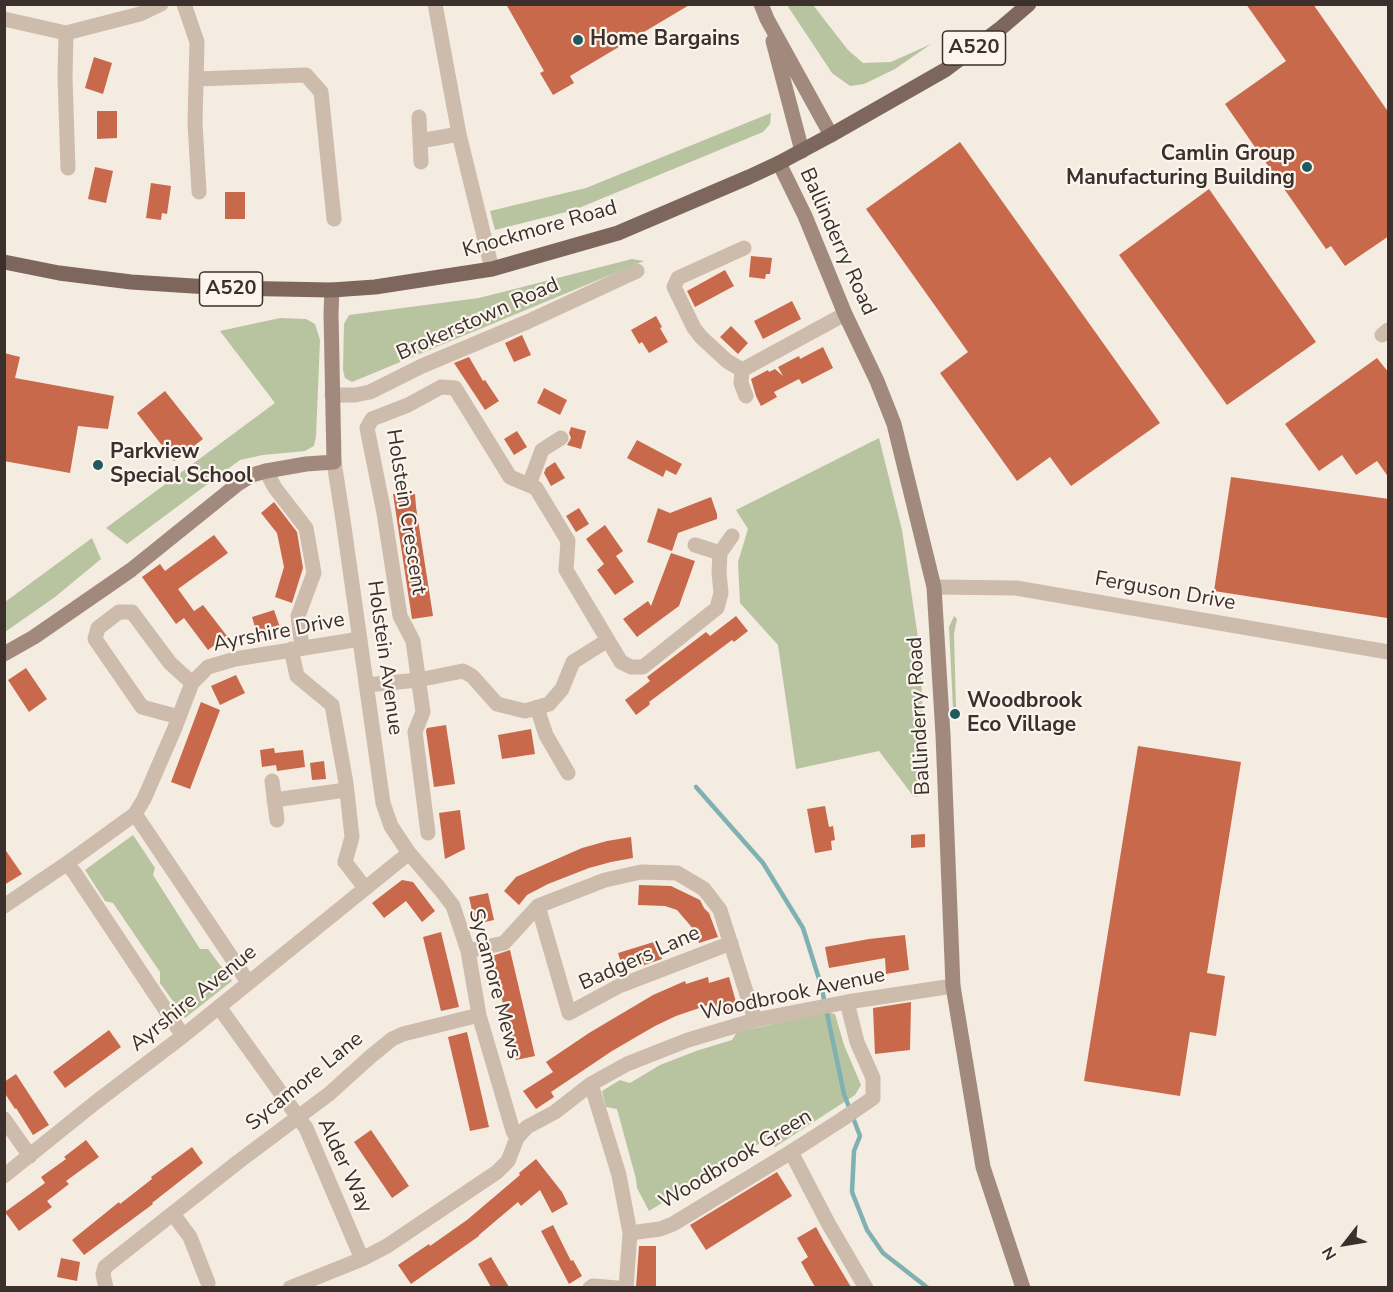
<!DOCTYPE html>
<style>
body{margin:0}
#map{position:relative;width:1393px;height:1292px;overflow:hidden;background:#f4ebe1;font-family:"Nunito Sans",sans-serif}
canvas{display:block}
.frame{position:absolute;inset:0;border:6px solid #3b302b;pointer-events:none}
.north{position:absolute;left:1315px;top:1214px;width:60px;height:60px;-webkit-text-stroke:4px #fbf5ee;paint-order:stroke;rotate:239deg;font-size:16px;font-weight:700;line-height:24px;text-align:center;color:#3b302b}
.north::after{content:'';display:block;margin:auto;width:21px;height:27px;background:#3b302b;clip-path:polygon(50% 0,100% 100%,50% 72%,0 100%)}
</style>
<div id="map">
<canvas width="1393" height="1292"></canvas>
<div class="frame"></div>
<div class="north">N</div>
</div>
<script>
const g = document.querySelector('canvas').getContext('2d');
g.lineJoin = 'round';
function fill(path, color) { g.fillStyle = color; g.fill(path, 'evenodd'); }
const shape = rows => new Path2D(rows.map(r => 'M' + r).join(''));
function trace(path, color, width, dash) { g.strokeStyle = color; g.lineWidth = width; g.lineCap = dash ? 'butt' : 'round'; g.setLineDash(dash || []); g.stroke(path); }
function label(font, color, halo, rows, align = 'center') {
  g.font = font + ' "Nunito Sans",sans-serif'; g.lineWidth = 4.5; g.setLineDash([]); g.textBaseline = 'middle'; g.strokeStyle = halo; g.fillStyle = color; for (const [text, x, y, turn = 0] of rows) {
    g.save(); g.translate(x, y); g.rotate((+turn || 0) * Math.PI / 180); g.textAlign = isNaN(turn) ? turn : align; if (halo) g.strokeText(text, 0, 0); g.fillText(text, 0, 0); g.restore();
  }
}
const green = shape([
 [787,5,813,5,848,50,863,63,891,62,931,44,895,69,864,84,850,86,832,73],
 [771,113,770,124,763,132,574,210,495,230,490,211,586,188],
 [632,259,644,261,352,382,345,378,343,370,344,324,349,315,479,298],
 [280,318,306,319,315,324,320,340,316,436,314,446,305,451,263,455,240,460,127,544,106,528,275,403,220,331],
 [879,438,902,530,920,651,926,795,914,797,879,751,796,769,778,645,740,603,738,562,748,529,736,510],
 [92,538,101,559,55,597,5,632,5,602],
 [954,616,957,619,954,634,956,707,953,709,949,627],
 [133,835,155,868,153,875,200,949,208,949,232,981,185,1018,160,983,160,972,113,903,105,901,85,870],
 [827,1012,835,1014,844,1045,861,1085,855,1095,775,1147,765,1140,649,1211,637,1188,636,1179,617,1109,606,1107,602,1091,620,1080,630,1083,660,1065,696,1051,732,1040,737,1032]
]);
const stream = shape([
 [696,787,763,863,803,928,821,985,844,1094,860,1136,854,1151,852,1192,867,1230,883,1253,928,1288]
]);
const building = shape([
 [506,4,691,4,570,76,574,83,553,95,540,73,544,71],
 [1246,4,1313,4,1389,113,1389,236,1345,266,1331,246,1326,249,1225,104,1286,61],
 [94,57,112,63,103,94,85,88],
 [97,111,117,111,117,138,97,139],
 [960,142,1160,423,1071,486,1050,457,1017,481,940,373,968,352,866,209],
 [95,167,113,171,106,203,88,199],
 [151,183,171,186,167,214,162,213,161,220,146,218],
 [1209,189,1316,342,1227,405,1119,255],
 [225,192,245,192,245,219,225,219],
 [751,256,772,258,770,274,766,274,765,279,749,277],
 [725,270,734,286,695,307,687,291],
 [792,301,801,319,763,339,754,321],
 [656,316,662,327,660,328,668,342,649,353,642,342,639,344,631,330],
 [731,326,748,343,738,354,720,337],
 [522,335,531,355,514,362,505,343],
 [823,347,833,368,802,384,799,379,774,392,777,397,761,406,756,396,751,379,768,370,769,372,775,369,783,376,778,367,799,356,800,359],
 [4,353,20,357,15,378,114,396,108,429,78,426,70,473,4,461],
 [469,357,483,381,485,380,499,401,485,410,454,363],
 [1377,358,1389,373,1389,478,1377,461,1356,475,1342,455,1319,471,1285,424],
 [544,388,567,400,560,415,537,403],
 [165,391,203,439,174,461,137,413],
 [571,427,586,431,581,449,567,445,571,438,569,433],
 [517,431,527,447,514,455,504,439],
 [637,440,682,464,676,475,666,470,663,477,627,458],
 [555,462,565,478,551,486,544,473,546,468],
 [1231,477,1389,499,1387,618,1214,591],
 [393,494,415,494,416,507,433,616,412,619],
 [711,497,717,514,717,519,678,533,672,551,647,542,658,508,670,513],
 [274,502,297,532,303,568,292,603,275,597,284,567,277,533,261,513],
 [579,508,589,524,576,532,566,516],
 [605,525,623,551,616,556,634,582,615,595,597,570,604,564,586,539],
 [214,535,228,553,178,589,194,611,203,605,227,636,208,650,184,618,176,624,142,577,160,564,165,571],
 [671,553,695,561,679,606,637,637,623,619,648,601,651,606],
 [274,610,281,630,258,637,252,617],
 [736,616,748,631,734,642,732,640,649,702,650,704,648,706,636,715,625,700,650,681,647,677,706,632,710,636],
 [26,668,47,699,29,712,8,680],
 [236,675,245,693,220,705,211,686],
 [201,702,220,710,190,789,171,782],
 [446,725,455,784,434,787,426,731,427,728],
 [531,729,535,754,502,759,498,735],
 [1138,746,1241,762,1207,973,1225,976,1216,1036,1190,1032,1180,1096,1084,1081],
 [274,748,275,753,303,750,305,767,277,771,276,765,262,767,260,750],
 [324,761,326,779,312,780,310,763],
 [825,806,829,827,833,826,835,840,831,841,832,850,815,853,807,809],
 [460,810,465,849,445,859,439,813],
 [925,834,925,847,911,848,911,835],
 [631,837,633,858,611,862,589,868,548,884,527,895,519,905,504,891,516,877,582,848,607,841],
 [4,848,22,874,4,885],
 [402,880,413,882,435,911,422,922,406,901,384,918,372,903],
 [639,885,671,886,700,900,704,908,709,913,718,937,699,943,695,931,677,910,665,906,638,905],
 [488,893,494,920,475,924,469,897],
 [441,932,459,1007,441,1011,423,937],
 [905,935,909,970,886,974,885,958,829,968,825,947,869,939],
 [657,941,662,959,624,972,618,953],
 [510,950,535,1056,516,1060,492,956],
 [708,977,709,983,729,977,738,1009,717,1015,714,1003,676,1016,655,1026,612,1051,551,1092,554,1097,536,1109,523,1091,553,1072,546,1062,589,1033,653,995,685,981,686,984],
 [911,1002,910,1050,875,1054,873,1008],
 [109,1030,121,1047,65,1088,53,1072],
 [467,1032,489,1127,470,1131,448,1037],
 [16,1074,49,1125,33,1135,16,1108,15,1109,4,1092,4,1082],
 [371,1130,409,1186,392,1198,354,1142],
 [86,1140,99,1157,66,1181,69,1184,47,1201,52,1207,19,1231,5,1212,45,1183,41,1177,66,1159,64,1157],
 [192,1147,203,1163,152,1203,153,1204,84,1255,72,1240,119,1202,120,1204,152,1179,151,1177],
 [536,1159,562,1192,568,1204,552,1213,540,1190,521,1206,518,1202,479,1235,479,1236,411,1284,398,1265,429,1244,430,1246,467,1220,520,1175,519,1173],
 [777,1172,792,1196,706,1250,690,1225],
 [553,1225,571,1261,573,1260,582,1276,569,1284,541,1231],
 [816,1227,824,1242,851,1287,815,1287,801,1262,808,1257,797,1238],
 [639,1246,656,1246,656,1287,636,1287],
 [491,1257,501,1274,509,1287,491,1287,478,1264],
 [61,1258,80,1262,77,1281,57,1277]
]);
const street = shape([
 [184,4,197,42,195,123,199,192],
 [435,4,459,134,492,269],
 [4,19,66,33,140,14,161,4],
 [66,33,65,77,68,168],
 [197,79,306,75,321,92,334,219],
 [419,117,421,162],
 [420,141,459,134],
 [744,248,678,278,674,287,694,328,701,337,727,361,742,370,845,314],
 [1382,335,1388,330],
 [742,370,741,383,746,396],
 [332,395,355,395,370,392,422,366,527,322,637,271],
 [334,462,343,520,383,803,391,826,409,853,440,889,453,906,468,951,479,1015,513,1131,517,1138],
 [266,471,275,488,306,528,314,573,298,616,302,648],
 [529,485,542,450,561,438],
 [695,545,720,553],
 [934,587,1016,588,1388,652],
 [291,649,297,676,332,705,346,783,352,837,345,862,365,888],
 [366,685,418,680,463,671,472,676,497,704,525,711,549,704,562,689,573,662,608,640],
 [537,708,546,735,568,773],
 [179,717,142,707,95,639,98,628,119,612,132,612,170,663,192,683],
 [272,781,277,820],
 [274,800,346,790],
 [135,814,248,982],
 [428,833,415,732,423,712,413,641,400,616,384,513,367,428,372,419,408,405,441,387,455,388,510,477,536,488,568,541,566,570,621,662,631,667,643,667,717,608,721,593,719,573,720,553,732,536],
 [66,864,74,872,183,1036],
 [4,906,66,864,135,814,144,799,174,730,192,683,208,667,235,659,360,639],
 [538,906,569,1013,619,986,731,943],
 [468,951,504,943,538,906,605,880,641,872,677,873,704,889,720,910,755,1020],
 [219,1007,306,1128,362,1259],
 [591,1084,619,1175,630,1233,626,1288],
 [4,1119,30,1156],
 [791,1152,828,1223,866,1288],
 [4,1176,96,1102,183,1036,409,853],
 [173,1214,190,1237,208,1283],
 [630,1233,660,1229,673,1224,791,1152,841,1120,873,1098,873,1078,857,1042,847,1002],
 [106,1288,103,1274,105,1267,238,1162,329,1094,370,1057,392,1039,403,1034,479,1015],
 [290,1288,362,1259,387,1246,497,1172,508,1161,517,1138,527,1127,555,1112,591,1084,627,1064,688,1040,755,1020,847,1002,953,986],
 [590,1288,593,1286,617,1288]
]);
const secondary = shape([
 [761,4,767,19,831,135],
 [773,41,802,151],
 [779,163,805,216,845,314,877,381,894,424,934,587,943,735,953,986,983,1167,1023,1288],
 [4,654,34,637,131,570,239,483,252,475,266,471,306,464,334,462,331,313,332,290]
]);
const primary = shape([
 [4,262,59,273,131,282,224,288,332,290,375,287,492,269,618,233,749,177,779,163,831,135,945,70,1001,28,1029,4]
]);
const markers = [
 [578,40,6,"#1f5a5e"],
 [1307,167,6,"#1f5a5e"],
 [98,465,6,"#1f5a5e"],
 [955,714,6,"#1f5a5e"]
];
const shields = [
 [974,48,63],
 [231,289,63]
];
const shieldNames = [
 ["A520",974,48],
 ["A520",231,289]
];
const poiNames = [
 ["Home Bargains",590,40],
 ["Camlin Group",1295,155,"right"],
 ["Manufacturing Building",1295,179,"right"],
 ["Parkview",110,453],
 ["Special School",110,477],
 ["Woodbrook",967,702],
 ["Eco Village",967,726]
];
const streetNames = [
 ["Knockmore Road",540,230,-16],
 ["Ballinderry Road",837,242,66],
 ["Brokerstown Road",478,320,-24],
 ["Holstein Crescent",405,512,81],
 ["Ferguson Drive",1165,592,10],
 ["Ayrshire Drive",279,633,-11],
 ["Holstein Avenue",384,658,82],
 ["Ballinderry Road",920,716,-93],
 ["Badgers Lane",640,959,-24],
 ["Sycamore Mews",494,984,75],
 ["Woodbrook Avenue",793,995,-12],
 ["Ayrshire Avenue",194,999,-39],
 ["Sycamore Lane",305,1082,-39],
 ["Woodbrook Green",736,1160,-31],
 ["Alder Way",344,1166,65]
];
fill(green, '#b8c4a0');
trace(stream, '#7fb0b2', 4.5);
fill(building, '#c8694b');
trace(street, '#cdbbac', 15);
trace(secondary, '#a18a7d', 15);
trace(primary, '#7d675c', 15);
for (const [x, y, r, color] of markers) { const dot = new Path2D(); dot.arc(x, y, r, 0, 2 * Math.PI); g.fillStyle = color; g.fill(dot); trace(dot, '#fbf5ee', 2); }
for (const [x, y, w] of shields) { const box = new Path2D(); box.roundRect(x - w / 2, y - 17, w, 34, 4.5); g.fillStyle = '#fbf5ee'; g.fill(box); trace(box, '#3b302b', 1.5); }
label('bold 20px', '#3b302b', null, shieldNames);
label('bold 21px', '#3b302b', '#fbf5ee', poiNames, 'left');
label('21px', '#3b302b', '#fbf5ee', streetNames);
</script>
